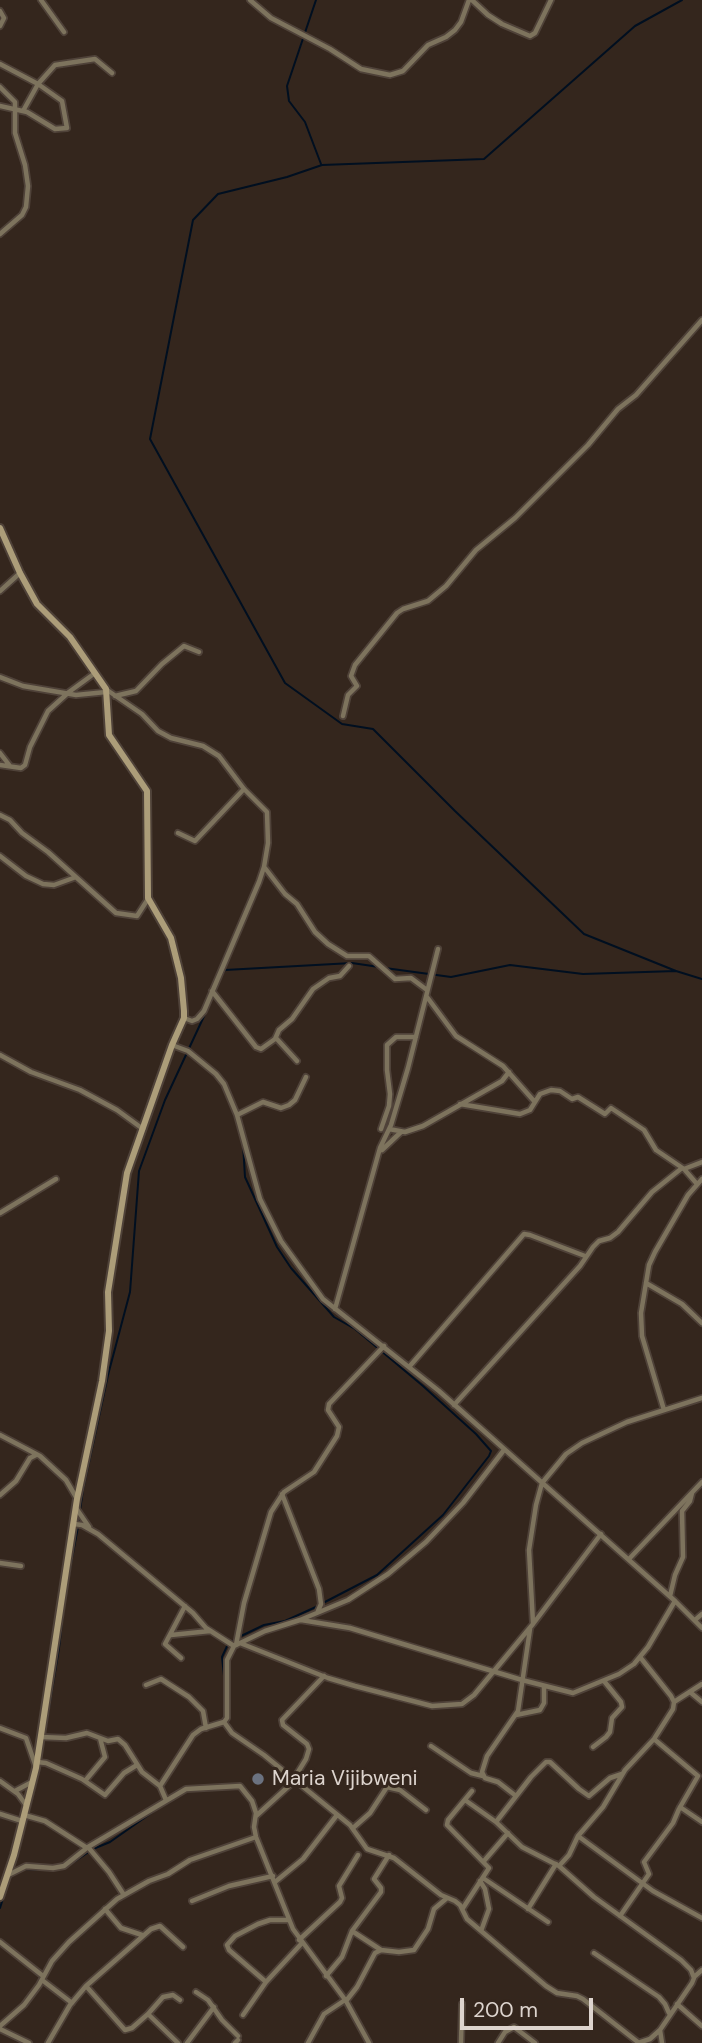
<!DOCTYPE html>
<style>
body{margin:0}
#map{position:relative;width:702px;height:2043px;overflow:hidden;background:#34261d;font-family:"DM Sans",sans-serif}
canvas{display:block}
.scale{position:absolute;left:460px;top:1998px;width:133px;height:32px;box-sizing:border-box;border:4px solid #ddd4ce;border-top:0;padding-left:9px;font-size:21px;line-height:24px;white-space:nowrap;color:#ddd4ce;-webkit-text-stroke:5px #34261d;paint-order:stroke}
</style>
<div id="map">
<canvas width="702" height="2043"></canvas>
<div class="scale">200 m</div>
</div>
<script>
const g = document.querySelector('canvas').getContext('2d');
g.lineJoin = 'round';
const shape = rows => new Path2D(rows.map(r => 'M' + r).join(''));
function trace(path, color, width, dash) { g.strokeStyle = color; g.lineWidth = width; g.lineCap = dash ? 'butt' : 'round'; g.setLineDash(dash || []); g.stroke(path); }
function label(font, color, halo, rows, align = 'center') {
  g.font = font + ' "DM Sans",sans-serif'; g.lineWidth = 6; g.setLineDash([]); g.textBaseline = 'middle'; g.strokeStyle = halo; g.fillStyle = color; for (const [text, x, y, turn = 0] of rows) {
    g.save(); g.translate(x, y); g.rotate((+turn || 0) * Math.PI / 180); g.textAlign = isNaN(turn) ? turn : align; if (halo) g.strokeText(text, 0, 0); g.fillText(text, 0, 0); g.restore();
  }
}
const stream = shape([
 [316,0,287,86,289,101,305,122,321,164],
 [385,968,451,977,510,965,583,974,676,971,702,979],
 [676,971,584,934,455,811,373,729,342,724,285,683,150,439,193,220,218,194,287,177,322,165,484,159,635,26,682,0],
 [219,980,225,970,352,963,379,967],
 [243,1144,245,1177,277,1247,291,1268,334,1317,355,1329,423,1386,476,1434,491,1451,489,1456,443,1515,377,1575,323,1603],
 [80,1510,83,1490,108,1375,130,1292,139,1171,165,1100,205,1014],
 [66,1590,80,1516],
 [239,1637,264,1625,285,1621,318,1606],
 [225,1685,222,1657,228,1644,234,1640],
 [41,1756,59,1648,64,1606],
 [28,1814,37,1778],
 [18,1851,27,1819],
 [68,1866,93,1849,110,1842,157,1809],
 [23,1869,49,1870],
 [0,1908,10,1876]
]);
const street = shape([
 [41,0,64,32],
 [250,0,271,18,330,49,361,69,390,75,403,71,428,45,446,37,455,30,461,22,469,0],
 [472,0,488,15,502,24,530,36,535,33,551,0],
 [0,11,4,18,0,26],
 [0,64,38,84,62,101,67,128,55,129,27,112,0,106],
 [0,87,15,102,15,133,25,165,28,186,26,207,22,215,0,234],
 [23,111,38,84,55,65,95,59,112,73],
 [0,591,20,573],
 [0,677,23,686,76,695,106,692],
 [107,690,142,714,158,731,171,738,203,746,219,756,244,789,267,812,268,843,264,867,259,882,204,1011,197,1019,192,1021,184,1018],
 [115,696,136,691,162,664,184,646,199,652],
 [343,716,348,695,357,686,351,676,355,665,397,613,403,609,428,601,446,586,476,550,515,518,588,445,618,409,636,395,702,320],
 [0,753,10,766],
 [0,765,21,768,25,765,30,747,48,711,69,692,95,673],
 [0,815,10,820,22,833,48,852,116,913,137,916,148,899],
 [178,833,195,841,244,789],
 [0,856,26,876,43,884,54,885,76,877],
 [265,868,285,894,297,904,315,932,328,944,347,956,369,956,395,979,411,978,427,990],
 [212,991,256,1047,261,1049,275,1039,279,1030,292,1019,313,989,329,978,340,976,349,966],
 [427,997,456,1036,503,1066,534,1101],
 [276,1038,297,1061],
 [172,1045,188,1051,216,1074,224,1084,237,1115,260,1199,281,1241,323,1299,439,1391,675,1601,702,1628],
 [0,1055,31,1072,80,1090,117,1110,143,1129],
 [460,1104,520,1114,530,1110,540,1094,551,1090,560,1091,572,1099,578,1097,605,1114,611,1108,644,1130,656,1150,684,1169,697,1184],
 [237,1115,263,1102,281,1108,289,1105,295,1100,306,1077],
 [381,1129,389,1106,390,1094,387,1070,387,1045,396,1037,416,1037],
 [389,1129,405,1132,423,1126,502,1081,509,1072],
 [382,1150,401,1132],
 [684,1169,702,1162],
 [0,1213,56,1179],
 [646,1283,682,1304,702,1323],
 [335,1309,380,1148,391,1125,408,1068,438,949],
 [409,1367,524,1234,530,1235,585,1256],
 [454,1405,580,1266,593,1247,599,1241,610,1238,618,1232,652,1192,682,1168],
 [664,1410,642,1336,641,1313,649,1265,655,1252,688,1195,702,1179],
 [0,1435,40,1456,66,1480,76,1497],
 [282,1494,319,1589,321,1604,318,1611],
 [0,1495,16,1481,30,1458,36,1455],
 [76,1508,89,1527],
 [74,1524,82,1525,98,1534,193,1613,206,1628,234,1646],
 [629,1559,702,1482],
 [0,1563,21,1566],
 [670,1596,675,1575,683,1557,682,1511,690,1501,692,1493],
 [301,1620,350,1628,522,1680,573,1693,619,1674,634,1664,648,1647,675,1601],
 [695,1620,702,1614],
 [533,1623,529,1550,536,1505,542,1483,566,1454,582,1443,627,1422,702,1398],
 [171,1635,210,1631],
 [240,1643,328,1678,355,1686,432,1706,462,1704,474,1695,533,1624,601,1534],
 [236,1645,244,1603,271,1512,284,1492,314,1472,337,1436,339,1427,328,1410,329,1404,384,1346],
 [181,1658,165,1644,185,1606],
 [146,1685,161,1679,189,1697,203,1711,206,1728],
 [690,1692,702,1702],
 [674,1702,702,1684],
 [516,1715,540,1710,544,1703,544,1686],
 [224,1722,232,1733,264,1755,350,1825,367,1849,394,1858,441,1895,455,1901,460,1905,467,1919,546,1986,557,1993,577,1996,583,1999,639,2043],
 [0,1728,26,1738,36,1767],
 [41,1737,66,1738,87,1733,108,1741,118,1739,125,1745,142,1772,160,1786],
 [431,1746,471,1773,483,1776],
 [593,1747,606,1737,610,1732,612,1718,622,1707,621,1702,604,1681],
 [37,1762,46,1763,82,1779,105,1795,124,1773,137,1765],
 [0,1781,18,1794,26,1805],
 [85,1781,105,1757,100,1738],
 [15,1791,32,1782],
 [516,1796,498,1782,485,1778,482,1772,487,1756,518,1711,530,1629],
 [166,1800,160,1786,193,1735,201,1729,224,1722,227,1718,227,1660,234,1646,265,1631,300,1620,348,1600,388,1574,426,1542,463,1503,504,1450],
 [465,1800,496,1822,522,1847,559,1866,594,1897,681,1960,691,1970,694,1978,692,1983,660,2030,662,2043],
 [680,1807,702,1822],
 [0,1814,22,1821],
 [24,1815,45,1821,87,1848],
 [256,1816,290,1785,306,1759,309,1749,307,1744,283,1725,282,1720,324,1676],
 [496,1822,531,1777,546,1762,550,1762,579,1789,589,1796,610,1778,622,1774],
 [353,1828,370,1813,387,1787,400,1790,426,1810],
 [578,1836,653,1891,702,1918],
 [88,1847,109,1872,124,1895],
 [484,1861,508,1833],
 [559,1866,569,1855,578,1836,603,1807,625,1770,654,1739,673,1709,674,1702,671,1696,640,1657],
 [8,1875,26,1866,53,1868,64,1866,88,1847,186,1789,240,1786,252,1801,256,1813,254,1827,256,1837,293,1929,346,2001,369,2043],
 [483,1878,548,1922],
 [480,1881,485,1889,489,1909,481,1931],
 [275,1882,303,1859,337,1815],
 [192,1901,229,1886,273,1876],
 [463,1908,489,1868,447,1825,448,1820,472,1791],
 [105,1909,121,1928,142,1935],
 [528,1909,556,1864],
 [620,1916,649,1874,644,1862,673,1823,679,1809,698,1776,654,1739],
 [352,1931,381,1950],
 [299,1940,340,1902,342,1898,339,1886,358,1855],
 [0,1942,43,1976],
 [594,1953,659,1997,665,2004,669,2013],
 [326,1976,342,1957,352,1931,381,1892,381,1888,374,1879,389,1855],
 [694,1977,702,1970],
 [42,1980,72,2003],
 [266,1982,229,1950,227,1945,235,1936,258,1924,270,1920,289,1920],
 [86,1986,125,2030,132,2028,148,2014,178,2043],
 [196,1992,208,2000,222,2020,238,2036],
 [346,2001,357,1987,375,1953,381,1950,399,1952,414,1950,428,1929,434,1909,447,1898],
 [677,2004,702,2026],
 [148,2014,163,1997,173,1995,180,2000],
 [243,2015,266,1982,302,1943],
 [0,2026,24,2005,39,1985,52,1961,69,1942,117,1899,149,1881,168,1874,190,1860,256,1837],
 [0,2029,29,2043],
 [48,2043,70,2005,86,1986,151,1929,160,1926,183,1947],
 [187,2043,214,2007],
 [235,2043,238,2040],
 [308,2043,324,2014,345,2000],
 [461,2043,462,2004],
 [498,2043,505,2032,514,2027,535,2043],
 [638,2043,650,2039,660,2030]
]);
const secondary = shape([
 [0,528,20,573,37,604,70,637,106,689,109,735,147,791,148,898,171,938,181,978,184,1011,184,1018,172,1045,127,1173,108,1292,109,1331,102,1381,77,1499,36,1768,14,1855,0,1897]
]);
const markers = [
 [258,1779,7,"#6b7280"]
];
const poiNames = [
 ["Maria Vijibweni",272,1779]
];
trace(stream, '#000f20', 2);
trace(street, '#4f4239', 8);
trace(secondary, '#4f4239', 10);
trace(street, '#7d735d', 4.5);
trace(secondary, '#ac9d79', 6);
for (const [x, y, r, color] of markers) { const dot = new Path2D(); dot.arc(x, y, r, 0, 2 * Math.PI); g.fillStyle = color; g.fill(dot); trace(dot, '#34261d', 2.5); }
label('21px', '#ddd4ce', '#34261d', poiNames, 'left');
</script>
